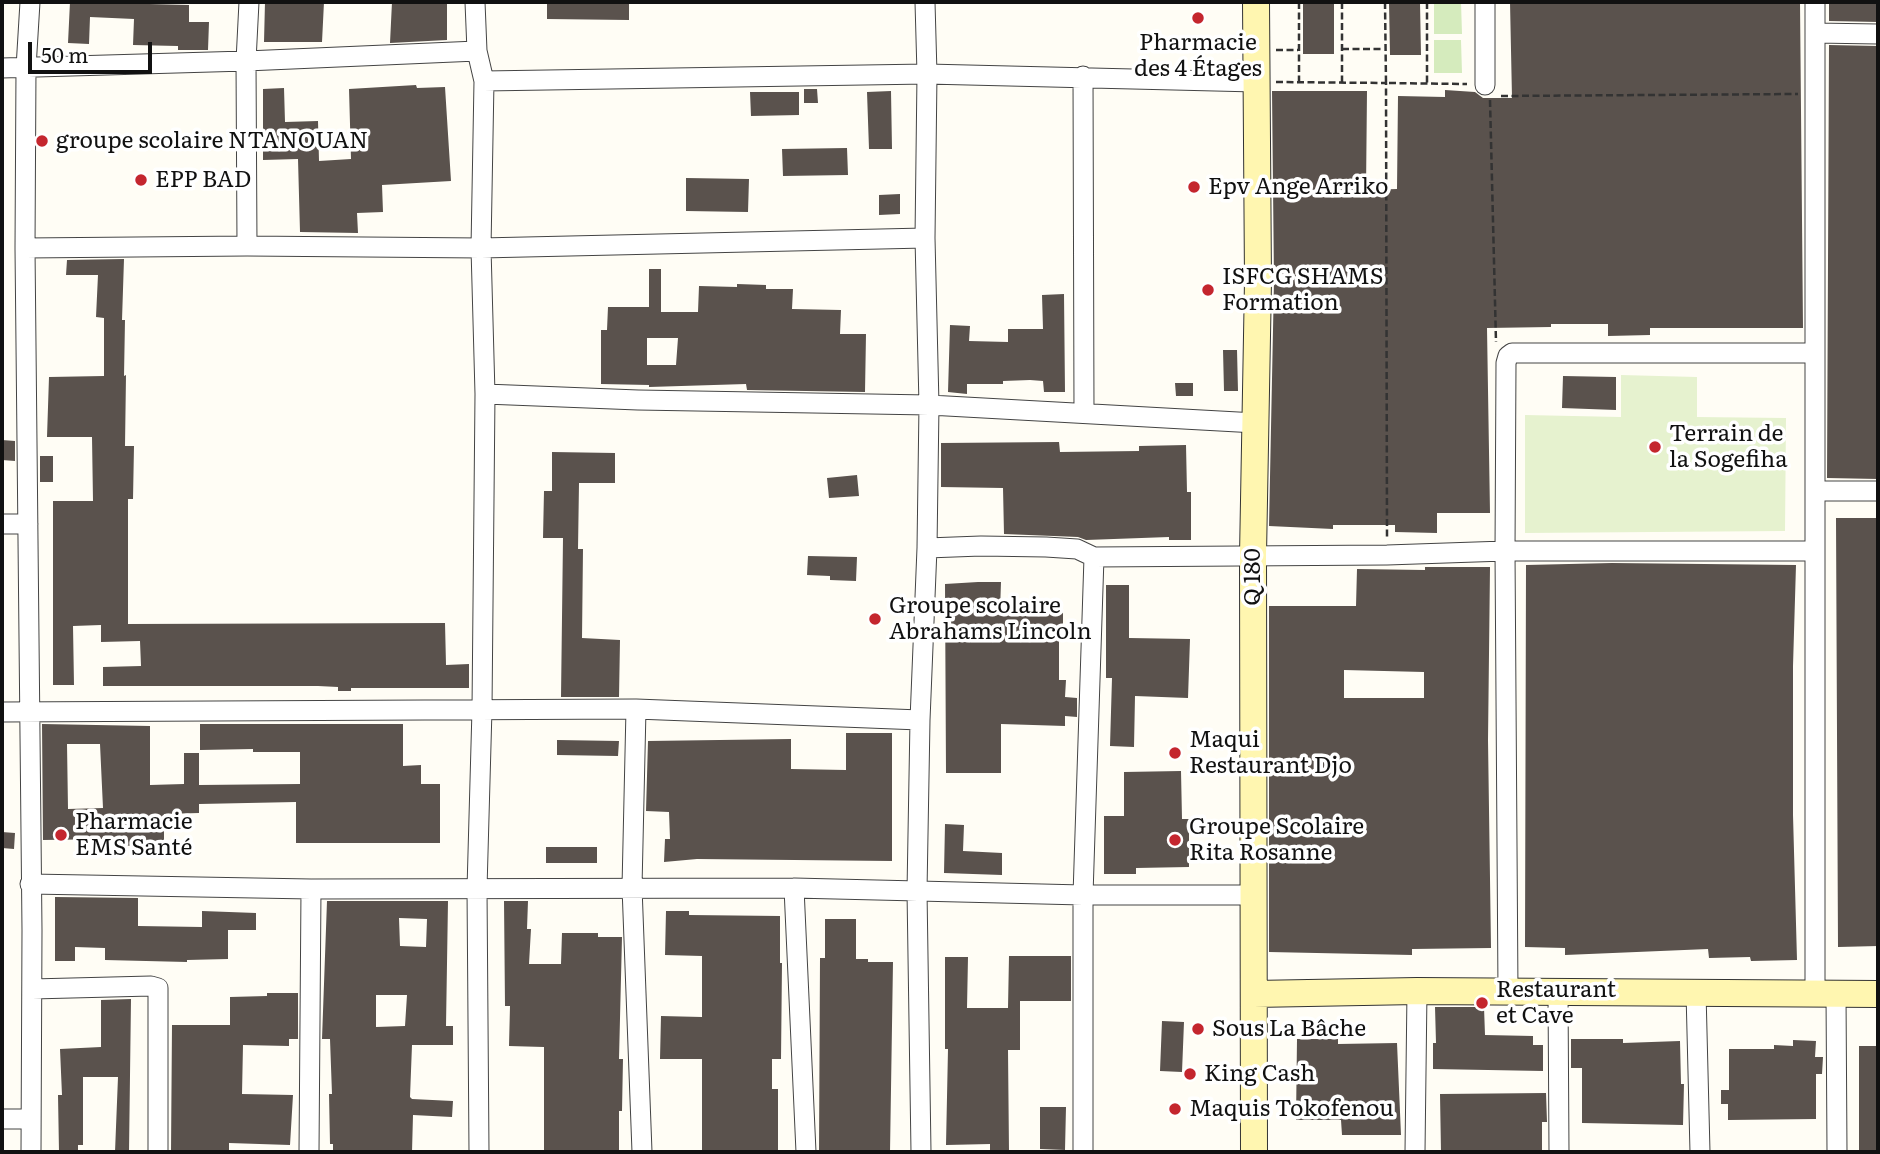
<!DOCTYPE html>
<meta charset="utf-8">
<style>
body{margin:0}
#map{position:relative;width:1880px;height:1154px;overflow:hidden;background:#fffdf5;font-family:Literata,serif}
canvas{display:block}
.frame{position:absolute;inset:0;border:4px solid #111;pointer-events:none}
.scale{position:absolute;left:28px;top:42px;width:124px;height:32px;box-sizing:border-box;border:4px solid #111;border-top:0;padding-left:9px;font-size:21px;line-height:24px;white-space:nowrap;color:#111;-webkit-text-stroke:5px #fff;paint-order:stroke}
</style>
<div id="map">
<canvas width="1880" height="1154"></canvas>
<div class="frame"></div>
<div class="scale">50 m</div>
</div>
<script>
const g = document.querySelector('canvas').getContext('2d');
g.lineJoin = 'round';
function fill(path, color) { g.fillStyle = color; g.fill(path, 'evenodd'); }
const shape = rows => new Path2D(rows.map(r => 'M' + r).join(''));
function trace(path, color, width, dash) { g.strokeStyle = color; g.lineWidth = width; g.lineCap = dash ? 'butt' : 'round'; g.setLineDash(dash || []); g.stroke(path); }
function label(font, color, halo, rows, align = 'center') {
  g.font = font + ' Literata,serif'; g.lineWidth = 7; g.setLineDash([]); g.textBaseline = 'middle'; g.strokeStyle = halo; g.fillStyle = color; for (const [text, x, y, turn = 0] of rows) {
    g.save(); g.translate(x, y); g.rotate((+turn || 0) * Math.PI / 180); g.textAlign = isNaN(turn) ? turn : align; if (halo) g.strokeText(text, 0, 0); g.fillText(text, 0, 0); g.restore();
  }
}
const green = shape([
 [1434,2,1461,2,1462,34,1434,34],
 [1434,40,1461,40,1462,73,1434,73]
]);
const pitch = shape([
 [1621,375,1697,377,1697,417,1786,418,1785,531,1525,533,1525,415,1621,417]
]);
const building = shape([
 [70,2,189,5,189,22,209,22,208,50,178,50,178,46,133,45,134,19,90,17,89,44,68,43],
 [265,2,324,2,322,42,264,42],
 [392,2,447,2,447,40,390,43],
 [547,2,629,2,629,20,547,19],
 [1303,2,1334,2,1334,54,1303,54],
 [1389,2,1420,2,1421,55,1390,55],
 [1510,2,1800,2,1803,328,1650,328,1650,335,1608,336,1608,324,1551,324,1551,327,1487,328,1490,513,1437,513,1437,533,1395,532,1395,525,1333,525,1333,529,1269,526,1274,281,1272,91,1367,91,1366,190,1397,189,1398,96,1445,97,1445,90,1475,92,1483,98,1512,98],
 [1829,2,1878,2,1878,22,1829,21],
 [1829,45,1878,46,1878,479,1827,478],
 [416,85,417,88,445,87,451,181,382,185,383,212,357,213,358,233,300,232,298,159,263,160,263,89,284,88,285,122,318,121,319,161,351,159,349,89],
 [804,89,817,89,818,103,804,103],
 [891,91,892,149,869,149,867,92],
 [750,92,799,92,799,115,751,116],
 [847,148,848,175,783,176,782,149],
 [686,178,749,179,748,212,686,211],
 [900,194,900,214,879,215,879,195],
 [124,259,122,320,125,320,124,376,126,375,125,446,134,446,133,499,128,499,128,624,445,623,446,665,469,664,469,688,351,688,351,691,338,691,338,687,318,686,103,686,103,667,141,666,140,641,101,642,101,625,73,626,74,685,53,685,53,501,93,501,92,437,47,437,49,377,104,376,104,318,96,317,98,275,66,275,67,260],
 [649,269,661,269,661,312,698,312,699,286,737,287,737,284,766,285,766,289,793,289,792,309,841,310,840,334,866,334,865,392,747,390,746,384,649,387,649,385,601,384,601,330,607,330,608,307,649,307],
 [647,338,678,338,676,365,647,365],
 [1064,294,1065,392,1044,392,1043,381,1030,380,1003,381,1003,384,967,384,967,394,948,392,950,325,970,326,969,341,1008,342,1008,329,1043,329,1042,295],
 [1223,350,1237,350,1238,391,1224,391],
 [1563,376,1616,377,1616,410,1562,408],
 [1175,383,1193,383,1193,396,1176,396],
 [2,440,15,441,15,461,2,460],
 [1059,442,1060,452,1139,451,1139,446,1186,445,1187,492,1191,492,1191,540,1169,540,1169,537,1086,540,1078,537,1004,534,1003,488,941,487,941,443],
 [552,452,615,453,615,483,579,483,578,549,583,549,582,638,620,640,619,697,561,697,563,538,543,538,544,491,552,491],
 [40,456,53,456,53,482,40,482],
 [857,475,859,496,829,498,827,478],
 [1836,518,1878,518,1878,946,1838,947],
 [808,556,857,557,856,581,830,580,830,576,807,575],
 [1612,563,1796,565,1793,666,1793,815,1797,960,1751,961,1750,957,1709,958,1708,949,1565,955,1565,948,1525,947,1526,565],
 [1425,567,1490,567,1488,740,1491,948,1412,949,1412,955,1269,952,1269,606,1356,606,1357,569,1425,570],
 [1344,670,1424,672,1424,698,1344,698],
 [978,582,1001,582,1000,611,1063,610,1063,624,1059,624,1059,680,1066,680,1065,697,1077,698,1077,717,1065,716,1065,726,1001,724,1001,773,946,773,945,584],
 [1106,585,1129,585,1129,638,1190,639,1188,698,1135,696,1134,747,1110,746,1112,678,1106,678],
 [42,724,150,726,150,785,184,784,184,753,199,753,199,785,300,784,300,752,253,752,253,749,200,750,200,724,403,724,403,766,421,765,421,784,440,784,440,843,296,843,296,802,199,804,199,813,164,814,164,845,109,846,109,839,43,840],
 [67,744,100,744,103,808,68,809],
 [846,733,892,733,892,861,697,859,664,862,665,839,670,839,669,812,646,811,648,741,791,739,791,769,846,770],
 [557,740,619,741,618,756,557,755],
 [1181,771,1182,819,1189,819,1189,867,1136,868,1136,874,1104,874,1104,816,1124,816,1124,772],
 [945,824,964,825,963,851,1002,853,1002,875,944,873],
 [2,832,15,833,14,849,2,848],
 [546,847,597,847,597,863,546,863],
 [55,897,138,898,138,926,202,927,202,911,256,913,256,930,228,930,228,959,187,960,187,962,105,960,105,948,75,947,75,961,55,961],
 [327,901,448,901,446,1026,453,1026,453,1045,412,1045,410,1097,412,1099,453,1101,452,1117,413,1115,412,1152,333,1152,333,1144,330,1144,329,1094,332,1094,330,1039,322,1039],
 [399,918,427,919,426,947,400,946],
 [376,995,407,995,405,1026,376,1027],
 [504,901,528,901,527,929,531,929,529,964,561,964,562,933,598,933,598,937,622,937,619,1059,623,1059,622,1111,619,1111,619,1152,544,1152,544,1047,509,1046,510,1006,505,1006],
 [666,911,689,911,689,915,780,916,780,963,782,963,781,1059,772,1059,772,1089,778,1089,778,1152,702,1152,702,1059,660,1059,661,1016,702,1017,702,956,665,955],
 [825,919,856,919,856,959,868,959,868,962,893,962,890,1152,819,1152,820,958,825,958],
 [1009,956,1071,956,1071,1001,1020,1001,1020,1050,1008,1050,1009,1152,990,1152,990,1144,946,1145,948,1049,945,1049,945,957,968,957,967,1008,1008,1008],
 [267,993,298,993,298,1039,289,1039,289,1046,243,1045,242,1094,293,1095,290,1145,229,1143,229,1152,171,1152,172,1025,230,1025,230,997,267,996],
 [131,999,129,1152,115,1152,118,1077,83,1077,83,1145,78,1145,78,1152,59,1152,58,1095,62,1095,60,1049,101,1047,101,1000],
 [1435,1007,1484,1007,1485,1035,1533,1036,1533,1045,1543,1045,1543,1071,1433,1069,1433,1043,1436,1043],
 [1162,1021,1184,1022,1182,1072,1160,1071],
 [1297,1039,1338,1039,1338,1044,1397,1043,1401,1135,1342,1135,1341,1120,1296,1120],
 [1571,1039,1623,1039,1623,1043,1680,1041,1681,1084,1684,1084,1683,1125,1582,1123,1582,1068,1571,1068],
 [1793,1040,1816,1041,1815,1057,1823,1057,1822,1074,1816,1074,1816,1119,1728,1120,1728,1104,1721,1104,1721,1090,1729,1090,1729,1049,1774,1049,1774,1045,1793,1046],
 [1859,1046,1878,1046,1878,1152,1859,1152],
 [1546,1093,1547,1122,1542,1122,1542,1152,1441,1152,1440,1094],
 [1040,1107,1066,1107,1065,1150,1040,1149]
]);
const path = shape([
 [1299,2,1299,83],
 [1342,2,1342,83],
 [1385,2,1386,83,1467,84],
 [1427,2,1427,84],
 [1342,49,1384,49],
 [1276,50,1298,50],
 [1276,82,1386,83,1387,538],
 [1501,96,1798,94],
 [1490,100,1496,342]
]);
const street = shape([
 [30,2,26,68,25,248,32,930,31,1152],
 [475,2,477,51,484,81,481,248,485,394,482,709,477,889,479,1152],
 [1485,2,1485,85],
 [1815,2,1815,993],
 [1815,33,1878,34],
 [2,68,246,61,477,51],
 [1083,76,1084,413],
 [484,81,927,74,1256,82],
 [247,246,246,61,249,2],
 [25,248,247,246,481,248,925,238],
 [485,394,638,400,929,405,1256,423],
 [1815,491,1878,491],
 [2,524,28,524],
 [927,548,981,546,1046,547,1077,549,1094,557,1387,555,1505,551,1815,551],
 [636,709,632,887,642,1152],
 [2,712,636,709,920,720],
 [30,884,311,889,794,888,1083,895,1253,895],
 [794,888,806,1152],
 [32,989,151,986,158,988,158,1152],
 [1508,992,1505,551,1506,363,1508,356,1512,353,1815,353],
 [1558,992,1559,1152],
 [1696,992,1700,1152],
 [1836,994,1837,1152],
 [2,1119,31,1119],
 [309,1152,311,889],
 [921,1152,917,891,920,720,927,548,929,405,925,238,927,74,925,2],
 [1083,1152,1083,895,1094,557],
 [1415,1152,1417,991]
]);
const secondary = shape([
 [1254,994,1417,991,1878,994],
 [1254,1152,1253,555,1258,281,1256,2]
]);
const markers = [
 [1198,18,7,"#c4262e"],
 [42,141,7,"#c4262e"],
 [141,180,7,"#c4262e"],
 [1194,187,7,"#c4262e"],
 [1208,290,7,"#c4262e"],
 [1655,447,7,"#c4262e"],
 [875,619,7,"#c4262e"],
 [1175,753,7,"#c4262e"],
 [61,835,7,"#c4262e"],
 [1175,840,7,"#c4262e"],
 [1482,1003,7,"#c4262e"],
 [1198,1029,7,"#c4262e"],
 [1190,1074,7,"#c4262e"],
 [1175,1109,7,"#c4262e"]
];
const poiNames = [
 ["Pharmacie",1198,43,"center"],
 ["des 4 Étages",1198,69,"center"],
 ["groupe scolaire NTANOUAN",56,141],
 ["EPP BAD",155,180],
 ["Epv Ange Arriko",1208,187],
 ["ISFCG SHAMS",1222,277],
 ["Formation",1222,303],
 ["Terrain de",1669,434],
 ["la Sogefiha",1669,460],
 ["Groupe scolaire",889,606],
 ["Abrahams Lincoln",889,632],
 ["Maqui",1189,740],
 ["Restaurant Djo",1189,766],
 ["Pharmacie",75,822],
 ["EMS Santé",75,848],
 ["Groupe Scolaire",1189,827],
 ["Rita Rosanne",1189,853],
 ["Restaurant",1496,990],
 ["et Cave",1496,1016],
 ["Sous La Bâche",1212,1029],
 ["King Cash",1204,1074],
 ["Maquis Tokofenou",1189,1109]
];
const streetNames = [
 ["Q 180",1253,577,-90]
];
fill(green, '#d5ebbd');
fill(pitch, '#e6f2cf');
fill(building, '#5a524d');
trace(street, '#444', 21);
trace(secondary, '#333', 28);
trace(path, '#333', 2.5, [7, 3.5]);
trace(street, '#fff', 19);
trace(secondary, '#fff6b0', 26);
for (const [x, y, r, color] of markers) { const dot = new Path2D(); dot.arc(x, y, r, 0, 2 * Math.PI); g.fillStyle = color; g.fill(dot); trace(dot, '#fff', 2.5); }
label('23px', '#111', '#fff', poiNames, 'left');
label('23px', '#111', '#fff', streetNames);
</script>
